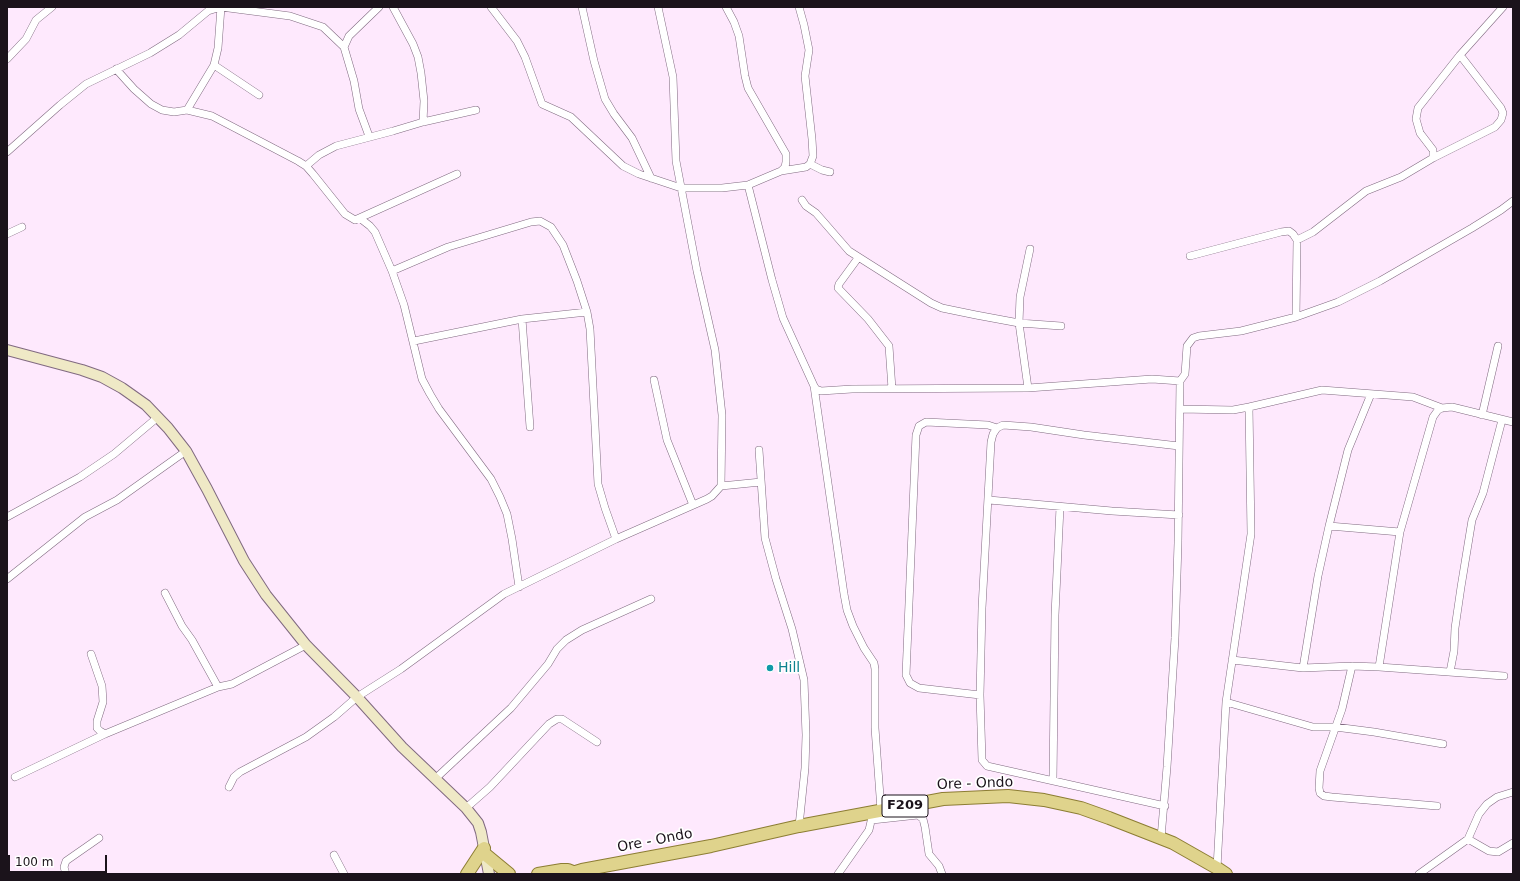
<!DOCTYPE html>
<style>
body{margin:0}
#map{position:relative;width:1520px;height:881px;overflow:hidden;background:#fee9fd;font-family:"DejaVu Sans",sans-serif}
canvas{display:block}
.frame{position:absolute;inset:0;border:8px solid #1b131b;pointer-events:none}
.scale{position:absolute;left:8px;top:855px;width:99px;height:18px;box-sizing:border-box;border:2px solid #1b131b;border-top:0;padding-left:5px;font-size:12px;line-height:14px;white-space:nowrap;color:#1b131b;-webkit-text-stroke:3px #fff;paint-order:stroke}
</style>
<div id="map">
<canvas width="1520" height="881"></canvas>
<div class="frame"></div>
<div class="scale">100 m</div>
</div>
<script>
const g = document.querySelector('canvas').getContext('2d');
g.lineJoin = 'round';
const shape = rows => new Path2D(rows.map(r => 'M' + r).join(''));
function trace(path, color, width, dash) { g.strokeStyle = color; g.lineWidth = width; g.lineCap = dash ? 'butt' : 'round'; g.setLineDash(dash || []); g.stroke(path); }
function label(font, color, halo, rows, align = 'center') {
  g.font = font + ' "DejaVu Sans",sans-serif'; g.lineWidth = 3.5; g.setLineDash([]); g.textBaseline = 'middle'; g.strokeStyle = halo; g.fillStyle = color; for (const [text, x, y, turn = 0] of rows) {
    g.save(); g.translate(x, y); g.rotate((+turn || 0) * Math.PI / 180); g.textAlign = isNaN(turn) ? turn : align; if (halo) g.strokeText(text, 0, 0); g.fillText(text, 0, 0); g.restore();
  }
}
const street = shape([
 [221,7,290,16,323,27,344,47,354,81,359,109,369,136],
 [393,7,413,44,418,57,421,73,424,101,423,122],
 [491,7,517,41,525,57,542,104,571,117,623,166,639,174,681,188,722,188,748,185,781,171,806,167,810,164,813,156,812,139,805,76,809,50,804,25,799,7],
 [582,7,594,61,605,99,614,114,632,138,651,178],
 [726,7,734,22,739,36,745,76,748,88,786,154,786,162,785,167,781,171],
 [344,47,349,36,379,7],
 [7,59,26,39,36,20,52,7],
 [214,65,259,95],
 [116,69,134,89,151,104,162,110,174,112,187,110,212,116,298,161,306,166,313,174,345,214,355,220,457,174],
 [187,110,214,65,218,48,221,7],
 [7,152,60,105,86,84,150,53,179,35,208,11,221,7],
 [1433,158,1433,150,1420,133,1416,119,1418,108,1460,55,1503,7],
 [810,164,822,170,830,172],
 [306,166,319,155,336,146,393,131,423,122,476,110],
 [748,185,772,280,783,318,814,386,816,389,821,391,852,389,1028,388,1152,379,1180,381,1185,374,1187,346,1193,338,1199,336,1241,331,1296,317,1338,302,1380,281,1472,228,1501,210,1513,201],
 [802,200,806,206,816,213,849,251,931,303,942,308,976,315,1019,323,1061,326],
 [361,219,370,226,375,232,392,271,404,305,422,379,430,394,439,409,491,479,500,497,507,514,512,539,519,587],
 [7,234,22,227],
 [1297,240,1313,232,1366,191,1401,177,1433,158,1495,127,1501,120,1503,113,1501,108,1460,55],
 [1190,256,1281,232,1289,231,1293,234,1297,240,1296,317],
 [858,258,839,284,838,288,868,319,889,346,892,389],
 [392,271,448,247,531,222,540,221,551,227,563,245,577,281,587,312,590,329,598,484,605,508,616,539],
 [522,319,530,427],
 [414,341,522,319,587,312],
 [654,380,667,440,693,505],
 [814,386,844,594,847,610,853,626,864,648,874,663,875,669,875,728,881,810],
 [1028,388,1019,323,1020,297,1030,249],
 [1180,409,1233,410,1249,407,1322,390,1413,397,1442,408],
 [1482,415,1498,346],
 [759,450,765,538,776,579,792,629,804,680,806,735,805,768,799,826],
 [721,486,761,482],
 [989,500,1112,511,1179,515],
 [7,517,80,477,114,454,158,417],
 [1329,526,1400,532],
 [7,579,85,517,117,500,186,451],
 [165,593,182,626,192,640,218,687],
 [91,654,102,686,103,702,97,721,97,728,100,731,105,734],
 [1232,660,1303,668,1352,666,1379,667,1504,676],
 [1352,666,1342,709,1320,771,1319,788,1320,793,1324,796,1332,797,1437,806],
 [1379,667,1400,532,1433,417,1438,410,1442,408,1452,407,1513,422],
 [1303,668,1318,576,1329,526,1348,450,1371,394],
 [1450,672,1454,651,1455,628,1461,587,1472,520,1483,493,1502,420],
 [980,695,919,688,910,683,906,675,916,435,919,426,926,422,988,425,997,428],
 [1226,702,1313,727,1335,727,1374,732,1443,744],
 [15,777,105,734,218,687,232,684,306,645],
 [435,779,511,708,548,664,557,649,566,640,582,630,651,599],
 [1053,780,1055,615,1060,507],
 [229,787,234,777,240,772,306,737,334,717,357,697,401,669,504,594,616,539,707,499,712,496,721,486,722,415,715,350,697,271,676,161,673,77,658,7],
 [1165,806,987,766,982,760,980,695,982,608,991,442,993,434,997,428,1003,425,1031,427,1084,435,1179,446],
 [466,808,490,787,549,724,557,719,562,719,597,742],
 [872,820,918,815,923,819,925,827,929,854,939,866,942,874],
 [1161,838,1167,767,1175,638,1178,543,1180,381],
 [1468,839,1489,851,1498,852,1513,843],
 [334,855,344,874],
 [1217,868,1226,702,1251,534,1249,407],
 [66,874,64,867,66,861,99,838],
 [838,874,869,830,872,817],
 [1419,874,1468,839,1479,814,1487,804,1497,797,1513,792]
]);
const secondary = shape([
 [7,350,82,370,102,377,122,388,146,405,168,428,186,451,207,489,244,561,266,595,306,645,357,697,402,747,466,808,478,823,481,832,489,874]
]);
const primary = shape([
 [486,855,509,874],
 [467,874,484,848],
 [538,874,562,870,568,870,573,872],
 [569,874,582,870,711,846,799,826,943,799,1008,796,1044,800,1081,808,1109,818,1173,843,1217,868,1226,874]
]);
const markers = [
 [770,668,4,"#0f9aa8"]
];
const shields = [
 [905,806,46]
];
const shieldNames = [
 ["F209",905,806]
];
const cultureNames = [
 ["Hill",778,668]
];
const streetNames = [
 ["Ore - Ondo",975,784,-2],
 ["Ore - Ondo",655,841,-11]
];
trace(street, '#806a80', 8);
trace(secondary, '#806a80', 12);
trace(primary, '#8c7d33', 14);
trace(street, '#fff', 7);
trace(secondary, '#efe9c6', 10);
trace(primary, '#dfd38c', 12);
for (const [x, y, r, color] of markers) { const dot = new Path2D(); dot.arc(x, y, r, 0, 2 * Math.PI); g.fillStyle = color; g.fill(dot); trace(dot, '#fff', 1.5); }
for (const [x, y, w] of shields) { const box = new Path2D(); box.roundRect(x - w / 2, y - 11, w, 22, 3); g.fillStyle = '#fff'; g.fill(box); trace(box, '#1b131b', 1); }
label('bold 13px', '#1b131b', null, shieldNames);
label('14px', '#0d838f', '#fff', cultureNames, 'left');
label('14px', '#1b131b', '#fff', streetNames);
</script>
